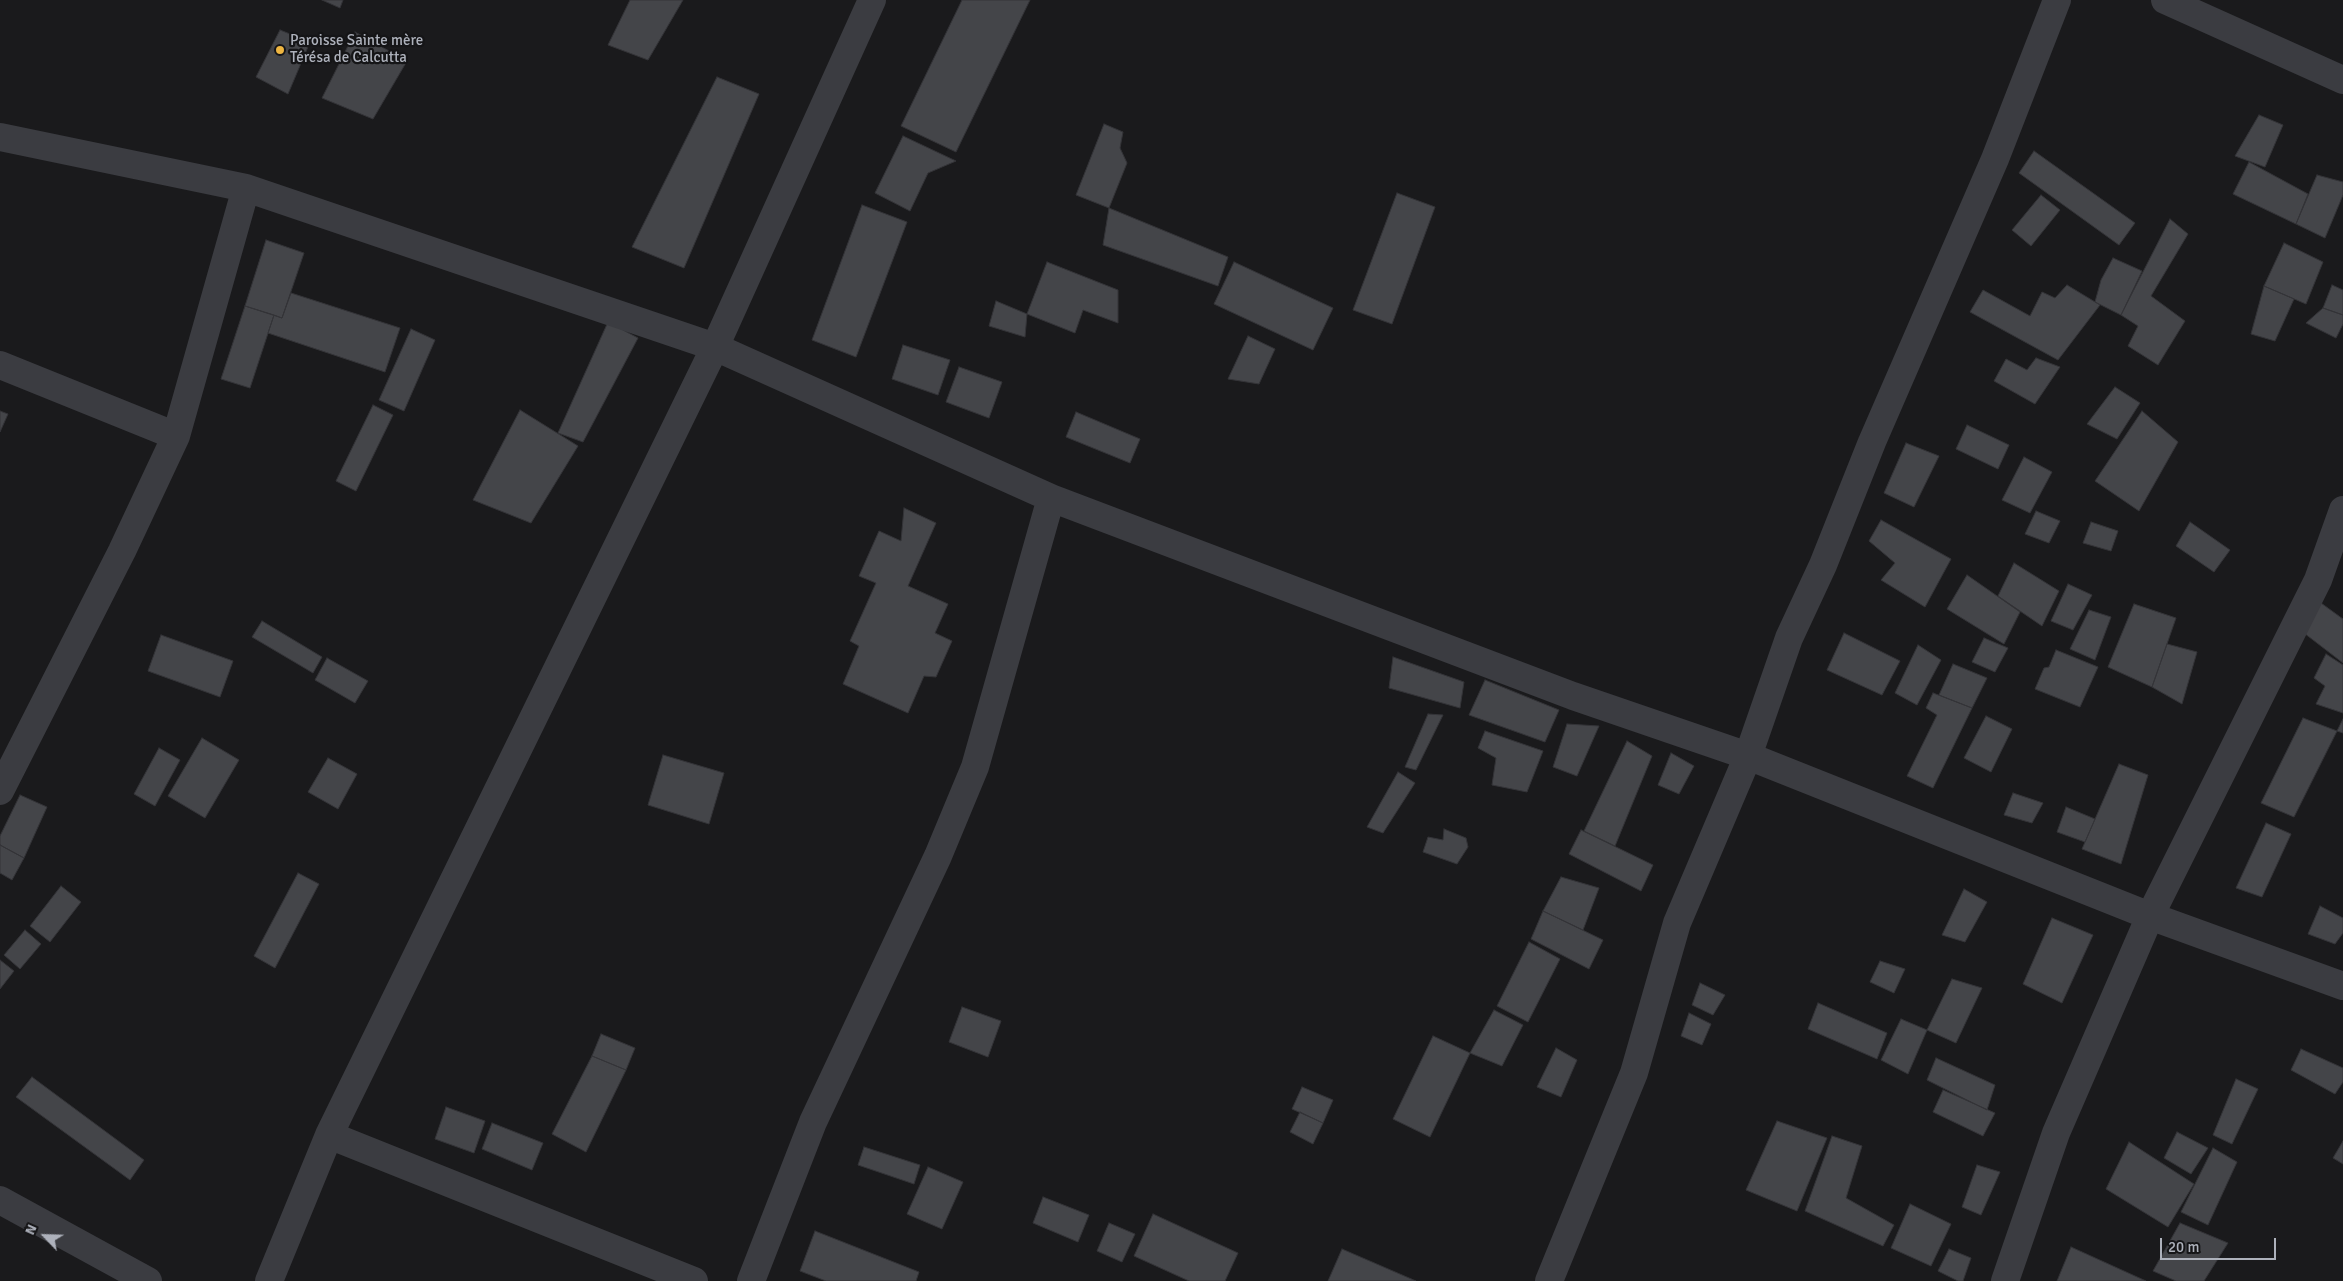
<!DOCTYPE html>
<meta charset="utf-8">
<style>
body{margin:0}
#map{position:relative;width:2343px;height:1281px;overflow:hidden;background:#1a1a1c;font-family:Signika,sans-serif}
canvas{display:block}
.north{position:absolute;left:20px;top:1211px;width:50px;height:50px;-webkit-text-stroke:4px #151517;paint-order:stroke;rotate:294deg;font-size:14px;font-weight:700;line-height:20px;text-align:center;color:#adb1bb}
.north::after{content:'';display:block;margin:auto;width:18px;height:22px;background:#adb1bb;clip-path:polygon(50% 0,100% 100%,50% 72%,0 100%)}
.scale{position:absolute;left:2160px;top:1238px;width:116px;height:22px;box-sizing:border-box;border:2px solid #adb1bb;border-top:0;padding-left:6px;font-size:15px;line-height:18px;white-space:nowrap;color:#adb1bb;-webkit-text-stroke:4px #151517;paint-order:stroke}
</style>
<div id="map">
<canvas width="2343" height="1281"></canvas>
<div class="north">N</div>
<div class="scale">20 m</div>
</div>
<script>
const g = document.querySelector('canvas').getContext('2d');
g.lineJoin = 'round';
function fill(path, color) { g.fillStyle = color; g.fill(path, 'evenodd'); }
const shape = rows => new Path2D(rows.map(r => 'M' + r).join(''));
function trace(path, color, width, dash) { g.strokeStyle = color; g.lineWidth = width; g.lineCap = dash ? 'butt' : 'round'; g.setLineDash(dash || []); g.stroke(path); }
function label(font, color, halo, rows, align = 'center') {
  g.font = font + ' Signika,sans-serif'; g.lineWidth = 4.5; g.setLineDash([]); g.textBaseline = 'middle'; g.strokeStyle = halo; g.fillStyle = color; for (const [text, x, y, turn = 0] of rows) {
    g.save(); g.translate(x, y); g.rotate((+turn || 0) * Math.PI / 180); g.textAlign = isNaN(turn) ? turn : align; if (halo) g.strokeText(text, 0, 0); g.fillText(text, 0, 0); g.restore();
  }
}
const building = shape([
 [322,0,343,0,340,8,322,0],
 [630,0,683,0,648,60,608,45,630,0],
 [962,0,1030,0,956,152,901,126,962,0],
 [280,30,310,42,288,94,256,77,280,30],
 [355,32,407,61,373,119,322,98,355,32],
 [717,77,759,94,684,268,632,247,717,77],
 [2259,115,2283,125,2265,167,2235,156,2259,115],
 [1104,124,1123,132,1120,148,1127,163,1109,208,1076,195,1104,124],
 [903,136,956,161,928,173,910,211,875,193,903,136],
 [2034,151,2135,223,2119,245,2019,173,2034,151],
 [2249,162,2308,194,2296,224,2233,194,2249,162],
 [2317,175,2343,182,2343,195,2325,238,2296,224,2317,175],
 [1397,193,1435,207,1392,324,1353,310,1397,193],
 [2041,195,2060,210,2031,246,2012,230,2041,195],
 [862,205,907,222,856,357,812,340,862,205],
 [1109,208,1228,257,1218,286,1103,245,1109,208],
 [2170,219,2188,234,2151,296,2185,321,2158,365,2128,346,2138,326,2121,315,2170,219],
 [266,240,304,253,282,318,245,306,266,240],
 [2284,243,2323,262,2306,304,2264,286,2284,243],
 [2113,258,2142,271,2121,315,2095,302,2101,280,2113,258],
 [1047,262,1118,290,1118,323,1083,310,1075,333,1027,314,1047,262],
 [1234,262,1333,308,1313,350,1214,304,1234,262],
 [2067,285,2100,305,2058,360,1970,312,1983,290,2030,316,2042,292,2055,298,2067,285],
 [2332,285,2343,290,2343,315,2323,308,2332,285],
 [2264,286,2294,299,2275,341,2251,334,2264,286],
 [291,293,400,328,385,372,268,333,274,315,282,318,291,293],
 [996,301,1027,314,1025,337,989,326,996,301],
 [245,306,274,315,250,388,221,379,245,306],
 [2323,308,2343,315,2343,324,2336,338,2306,323,2323,308],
 [608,322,638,338,583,442,558,433,608,322],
 [411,329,435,340,404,411,379,400,411,329],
 [1248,336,1275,349,1259,384,1228,379,1248,336],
 [903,345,950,360,938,395,892,379,903,345],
 [2036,358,2060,367,2035,404,1994,381,2006,359,2027,370,2036,358],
 [959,367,1002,382,989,418,946,402,959,367],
 [2115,387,2140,403,2117,439,2087,424,2115,387],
 [373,405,393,415,356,491,336,481,373,405],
 [520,410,578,446,531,523,473,500,520,410],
 [0,411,8,414,0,432,0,411],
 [2142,411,2178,442,2139,511,2095,481,2142,411],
 [1076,412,1140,439,1130,463,1066,437,1076,412],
 [1967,425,2009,445,1998,469,1956,449,1967,425],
 [1906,443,1939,456,1914,507,1884,493,1906,443],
 [2024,457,2052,472,2030,513,2002,500,2024,457],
 [904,508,936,523,908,586,948,604,935,633,952,641,936,677,924,676,908,713,843,684,859,646,850,641,876,583,859,576,879,531,901,541,904,508],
 [2036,511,2060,521,2049,543,2025,534,2036,511],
 [1881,520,1951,559,1925,607,1881,580,1895,563,1869,541,1881,520],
 [2091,522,2118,531,2111,551,2083,543,2091,522],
 [2190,522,2230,550,2214,572,2176,546,2190,522],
 [2014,563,2059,591,2042,626,1998,596,2014,563],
 [1967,575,2020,612,2004,644,1947,609,1967,575],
 [2068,584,2092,595,2073,630,2051,621,2068,584],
 [2321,603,2343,619,2343,663,2304,633,2321,603],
 [2134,604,2176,618,2152,687,2108,667,2134,604],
 [2089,610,2111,617,2095,660,2070,649,2089,610],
 [262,621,322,657,313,673,252,637,262,621],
 [1844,633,1900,661,1882,695,1827,670,1844,633],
 [161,635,233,661,220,697,148,671,161,635],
 [1984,638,2008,648,1995,672,1972,662,1984,638],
 [2167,644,2197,652,2182,704,2152,687,2167,644],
 [1918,645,1941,660,1917,705,1895,693,1918,645],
 [2056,650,2098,667,2080,707,2035,689,2044,668,2049,667,2056,650],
 [2326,654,2343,665,2343,713,2316,704,2325,686,2314,678,2326,654],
 [1393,657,1464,682,1460,708,1389,688,1393,657],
 [327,658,368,681,355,703,315,680,327,658],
 [1953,664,1987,678,1972,708,1939,695,1953,664],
 [1485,680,1559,710,1545,742,1469,715,1485,680],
 [1933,693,1972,708,1933,788,1907,776,1937,715,1926,708,1933,693],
 [1428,714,1443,715,1416,770,1405,767,1428,714],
 [1986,716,2012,729,1991,772,1964,758,1986,716],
 [2303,718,2337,731,2294,817,2261,803,2303,718],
 [2343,719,2343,733,2337,731,2343,719],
 [1567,724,1599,726,1577,776,1553,767,1567,724],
 [1485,731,1543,751,1527,792,1492,785,1496,758,1478,748,1485,731],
 [202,738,239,760,205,818,168,796,202,738],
 [1627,741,1652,756,1615,846,1584,831,1627,741],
 [159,748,180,760,155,806,134,794,159,748],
 [1671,753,1694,766,1679,794,1658,785,1671,753],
 [663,755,724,773,709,824,648,805,663,755],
 [328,758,357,774,338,809,308,792,328,758],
 [2119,764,2148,775,2121,864,2082,849,2119,764],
 [1398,772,1415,783,1383,833,1367,827,1398,772],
 [2013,793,2043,803,2032,823,2004,815,2013,793],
 [20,795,47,807,24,858,0,845,0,836,20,795],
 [2066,807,2095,819,2085,842,2057,832,2066,807],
 [2266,823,2291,834,2262,897,2236,888,2266,823],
 [1444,829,1466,838,1468,847,1457,864,1423,852,1428,837,1443,840,1444,829],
 [1581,830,1653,865,1641,891,1569,854,1581,830],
 [0,845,24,858,12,880,0,873,0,845],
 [298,873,319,884,275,968,254,956,298,873],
 [1561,877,1599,888,1583,930,1543,911,1561,877],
 [61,886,81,902,50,942,30,926,61,886],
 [1964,889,1987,902,1965,942,1942,935,1964,889],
 [2320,906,2343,918,2343,933,2335,944,2308,934,2320,906],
 [1543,911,1603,940,1589,969,1531,939,1543,911],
 [2052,918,2093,935,2062,1003,2023,984,2052,918],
 [25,930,41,944,20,969,4,955,25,930],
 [1529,942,1560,959,1528,1022,1497,1006,1529,942],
 [0,960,14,971,0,989,0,960],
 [1880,961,1905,969,1894,993,1870,982,1880,961],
 [1952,979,1982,988,1956,1043,1927,1030,1952,979],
 [1700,983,1725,995,1713,1015,1692,1005,1700,983],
 [1818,1003,1887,1033,1877,1059,1808,1029,1818,1003],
 [962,1007,1001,1021,988,1057,949,1042,962,1007],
 [1494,1010,1523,1025,1502,1066,1470,1053,1494,1010],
 [1689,1013,1711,1024,1702,1045,1681,1036,1689,1013],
 [1901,1019,1927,1030,1908,1074,1881,1060,1901,1019],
 [601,1034,635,1048,626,1070,592,1056,601,1034],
 [1433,1036,1470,1053,1430,1137,1393,1119,1433,1036],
 [1556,1048,1577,1060,1561,1097,1537,1087,1556,1048],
 [2301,1049,2343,1068,2343,1082,2335,1094,2291,1070,2301,1049],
 [592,1056,626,1070,586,1152,552,1134,592,1056],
 [1936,1058,1995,1085,1987,1110,1927,1080,1936,1058],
 [32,1077,144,1160,130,1180,16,1097,32,1077],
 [2236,1079,2258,1089,2232,1144,2213,1135,2236,1079],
 [1302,1087,1333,1100,1323,1123,1292,1109,1302,1087],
 [1943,1090,1995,1113,1983,1136,1933,1112,1943,1090],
 [446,1107,485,1121,474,1153,435,1139,446,1107],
 [1300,1112,1323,1123,1313,1144,1290,1132,1300,1112],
 [1777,1121,1827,1138,1797,1211,1746,1190,1777,1121],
 [492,1123,543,1143,532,1170,482,1149,492,1123],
 [2177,1132,2208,1148,2191,1174,2164,1158,2177,1132],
 [1832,1136,1862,1146,1846,1198,1894,1225,1883,1246,1805,1211,1832,1136],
 [2343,1141,2343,1164,2333,1158,2343,1141],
 [2129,1142,2194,1184,2168,1227,2106,1189,2129,1142],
 [864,1147,920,1165,914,1184,858,1165,864,1147],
 [2213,1148,2237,1162,2208,1225,2181,1212,2213,1148],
 [1977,1165,2000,1172,1981,1215,1962,1207,1977,1165],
 [928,1167,963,1182,942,1229,907,1214,928,1167],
 [1043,1197,1089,1215,1078,1242,1033,1223,1043,1197],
 [1910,1204,1951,1224,1931,1266,1891,1248,1910,1204],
 [1153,1214,1238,1253,1225,1281,1189,1281,1134,1256,1153,1214],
 [1109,1223,1135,1234,1122,1262,1097,1251,1109,1223],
 [2180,1223,2228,1243,2204,1281,2176,1281,2153,1271,2180,1223],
 [815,1231,919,1272,916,1281,826,1281,800,1271,815,1231],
 [2071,1247,2146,1281,2057,1281,2071,1247],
 [1342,1249,1416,1281,1328,1281,1342,1249],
 [1949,1249,1971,1258,1963,1281,1958,1281,1938,1271,1949,1249]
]);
const minor = shape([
 [2165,0,2343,80],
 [0,137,246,188,715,347,1051,498,1573,696,1748,756,2150,916,2343,986],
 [0,365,176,436],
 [0,791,122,551,176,436,246,188],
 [329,1135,694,1281],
 [0,1200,148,1281],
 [269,1281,329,1135,715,347,872,0],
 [751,1281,813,1122,938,856,975,767,1051,498],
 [1549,1281,1634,1073,1677,923,1748,756,1789,638,1823,565,1872,442,1995,159,2057,0],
 [2005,1281,2056,1133,2150,916,2318,580,2343,510]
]);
const markers = [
 [280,50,5,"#eeb541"]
];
const poiNames = [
 ["Paroisse Sainte mère",290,41],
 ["Térésa de Calcutta",290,58]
];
fill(building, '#444549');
trace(building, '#343438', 1);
trace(minor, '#3b3c41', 28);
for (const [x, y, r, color] of markers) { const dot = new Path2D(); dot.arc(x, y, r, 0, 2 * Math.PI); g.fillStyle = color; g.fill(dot); trace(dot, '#151517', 2); }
label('15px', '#adb1bb', '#151517', poiNames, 'left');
</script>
